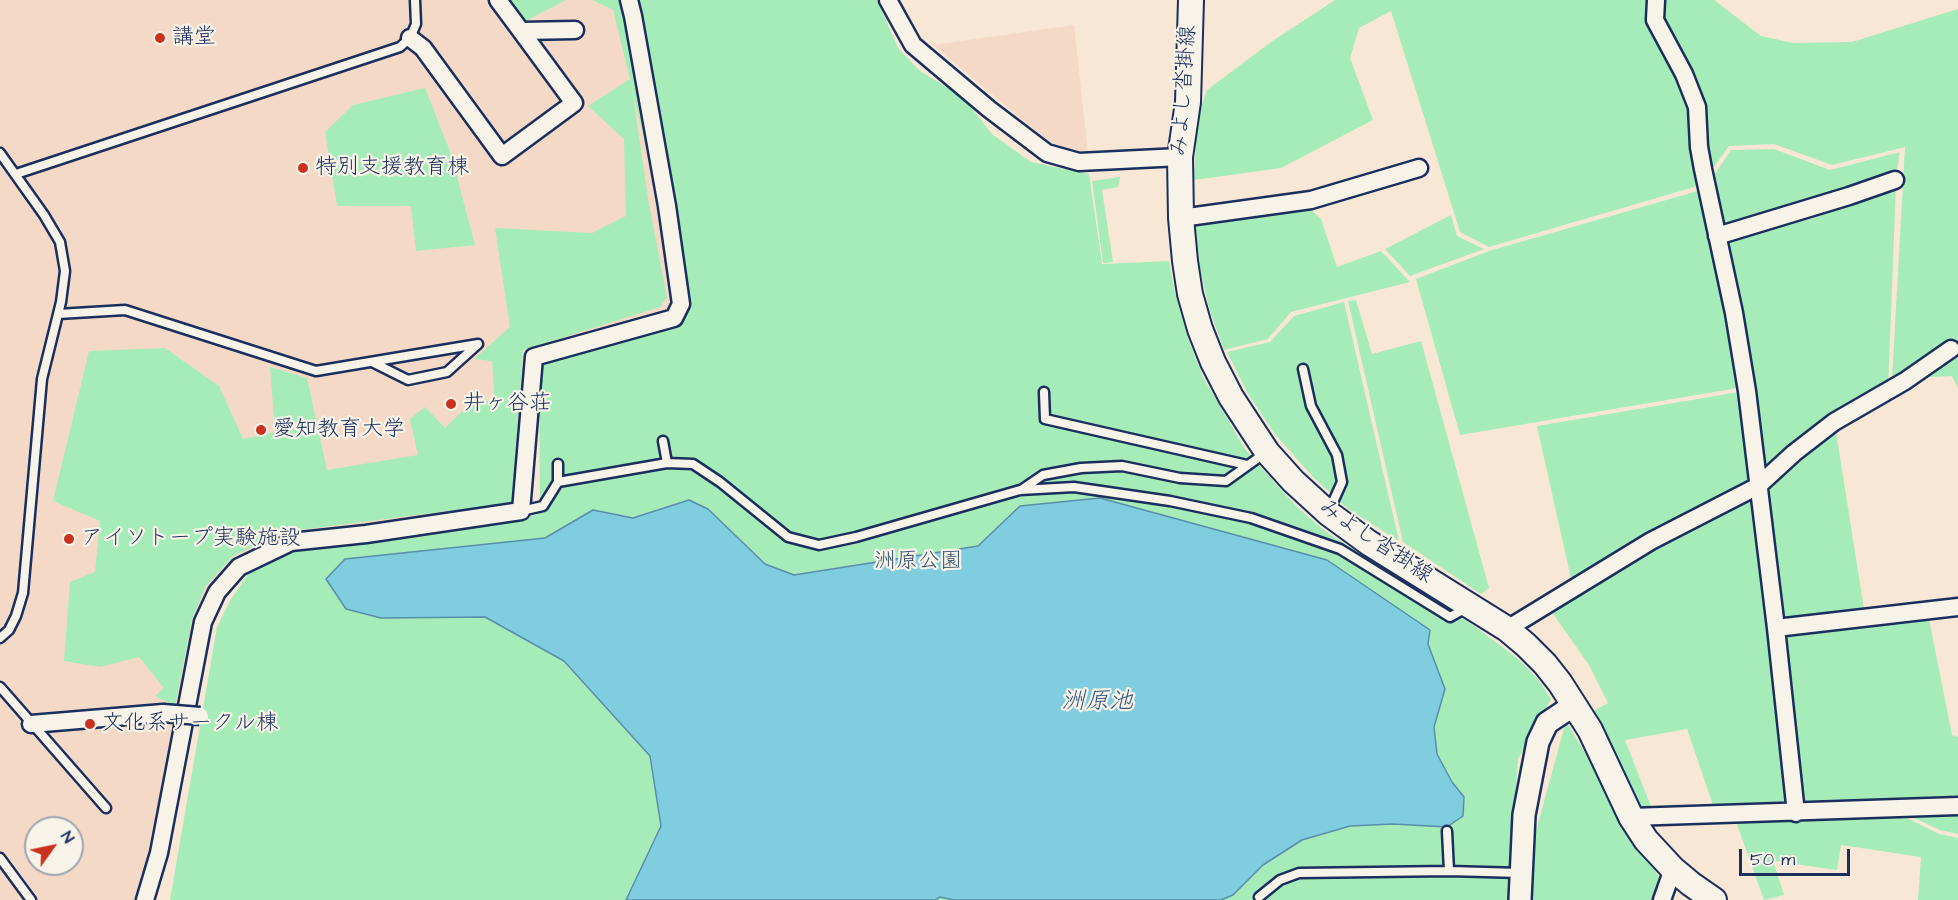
<!DOCTYPE html>
<meta charset="utf-8">
<style>
body{margin:0}
#map{position:relative;width:1958px;height:900px;overflow:hidden;background:#f8e7d5;font-family:"Architects Daughter",sans-serif}
canvas{display:block}
.north{position:absolute;left:24px;top:816px;width:60px;height:60px;box-sizing:border-box;background:#f7f3e8;border:2px solid #9fa5b1;border-radius:50%;rotate:57deg;font-size:16px;font-weight:700;line-height:24px;text-align:center;color:#1b2f5e}
.north::after{content:'';display:block;margin:auto;width:21px;height:27px;background:#c8321e;clip-path:polygon(50% 0,100% 100%,50% 72%,0 100%)}
.scale{position:absolute;left:1739px;top:849px;width:111px;height:27px;box-sizing:border-box;border:3px solid #1b2f5e;border-top:0;padding-left:8px;font-size:18px;line-height:21px;white-space:nowrap;color:#1b2f5e;-webkit-text-stroke:4px #f7f3e8;paint-order:stroke}
</style>
<div id="map">
<canvas width="1958" height="900"></canvas>
<div class="north">N</div>
<div class="scale">50 m</div>
</div>
<script>
const g = document.querySelector('canvas').getContext('2d');
g.lineJoin = 'round';
function fill(path, color) { g.fillStyle = color; g.fill(path, 'evenodd'); }
const shape = rows => new Path2D(rows.map(r => 'M' + r).join(''));
function trace(path, color, width, dash) { g.strokeStyle = color; g.lineWidth = width; g.lineCap = dash ? 'butt' : 'round'; g.setLineDash(dash || []); g.stroke(path); }
function label(font, color, halo, rows, align = 'center') {
  g.font = font + ' "Architects Daughter","Klee One",sans-serif'; g.lineWidth = 4.5; g.setLineDash([]); g.textBaseline = 'middle'; g.strokeStyle = halo; g.fillStyle = color; for (const [text, x, y, turn = 0] of rows) {
    g.save(); g.translate(x, y); g.rotate((+turn || 0) * Math.PI / 180); g.textAlign = isNaN(turn) ? turn : align; if (halo) g.strokeText(text, 0, 0); g.fillText(text, 0, 0); g.restore();
  }
}
const built = shape([
 [0,0,613,0,633,71,673,299,664,312,526,353,517,507,286,536,211,588,144,888,139,900,0,900],
 [36,828,72,828,72,864,36,864],
 [1074,25,1088,153,1065,148,1047,140,933,45]
]);
const green = shape([
 [509,0,566,0,522,23],
 [592,0,877,0,898,48,920,71,963,97,992,134,1031,162,1089,174,1102,264,1169,261,1175,293,1187,335,1203,377,1245,449,1275,483,1296,506,1326,532,1473,625,1517,658,1537,678,1551,699,1518,759,1511,857,1510,900,170,900,217,627,231,599,253,567,295,548,536,515,540,503,539,364,680,322,686,313,632,89,649,204,667,297,660,307,523,350,512,503,284,532,233,556,205,587,192,620,175,706,155,696,164,688,139,657,100,667,64,661,70,582,95,572,100,521,53,501,89,351,165,348,219,386,243,439,275,432,270,367,307,378,327,470,418,455,410,419,425,407,445,428,479,395,495,406,492,361,474,359,510,327,495,228,592,233,626,216,624,139,588,106,630,79,613,10],
 [1335,0,1714,0,1761,36,1793,43,1852,42,1958,9,1958,388,1952,376,1892,379,1905,147,1832,165,1774,144,1729,146,1701,185,1489,247,1460,232,1391,11,1359,28,1350,58,1373,120,1281,168,1194,180,1197,119,1207,90,1271,42],
 [425,88,451,154,475,245,416,251,411,206,337,206,325,132,353,105],
 [1774,149,1830,170,1900,152,1897,169,1827,197,1721,229,1710,181,1731,150],
 [1120,177,1118,187,1102,190,1113,262,1103,263,1092,181],
 [1896,184,1888,389,1761,478,1722,239,1811,219],
 [1701,190,1728,312,1738,388,1460,435,1416,279,1489,251],
 [1308,207,1321,219,1337,267,1381,251,1410,282,1291,312,1268,339,1224,350,1209,308,1200,268,1195,221],
 [1451,215,1457,236,1484,249,1410,276,1385,249],
 [1356,300,1372,354,1421,341,1489,588,1481,594,1403,542,1348,301],
 [1344,302,1399,541,1348,509,1312,476,1274,433,1247,392,1227,352,1270,342,1294,316],
 [1739,392,1753,484,1572,583,1537,426],
 [1836,432,1864,609,1782,620,1766,490],
 [1751,497,1770,628,1790,807,1714,808,1687,729,1625,740,1652,809,1637,810,1590,713,1608,703,1589,665,1549,608,1652,546],
 [1929,619,1952,735,1958,737,1958,799,1801,805,1785,634],
 [1566,721,1659,877,1653,900,1531,900,1533,842],
 [1958,811,1958,834,1940,830,1903,813],
 [1899,814,1939,834,1958,838,1958,900,1918,900,1921,857,1841,845,1837,870,1773,861,1784,895,1764,900,1735,819]
]);
const water = shape([
 [1100,498,1327,560,1430,630,1428,644,1445,689,1434,727,1437,754,1452,782,1464,797,1463,816,1447,827,1393,824,1350,826,1302,840,1263,865,1233,895,1221,900,954,900,940,897,935,900,626,900,661,826,650,756,564,661,485,617,381,618,346,609,326,579,345,559,545,538,593,510,633,518,689,500,708,509,765,564,794,575,978,546,1020,506,1100,498]
]);
const service = shape([
 [0,153,44,215,60,242,65,271,61,302,42,379,23,593,16,616,9,630,0,638],
 [16,174,400,47,410,38,416,24,415,0],
 [58,314,125,310,316,371,478,344,447,372,408,380,372,362],
 [1303,369,1311,406,1337,455,1342,482,1329,511],
 [1044,392,1045,419,1247,465],
 [663,441,667,463],
 [558,464,558,482],
 [1021,490,1043,475,1081,468,1122,466,1180,478,1226,481,1265,453],
 [521,511,543,506,558,482,667,463,693,464,720,482,788,537,819,545,856,537,1020,490,1074,487,1170,501,1251,518,1340,549,1450,617,1468,607],
 [0,687,106,808],
 [1447,831,1449,871],
 [0,858,31,900],
 [1259,897,1280,880,1299,873,1449,871,1521,873]
]);
const minor = shape([
 [498,0,521,31,575,30],
 [888,0,913,45,989,109,1047,153,1079,162,1180,157],
 [1656,0,1655,20,1684,74,1697,107,1699,147,1703,169,1734,313,1747,391,1776,628,1796,813],
 [410,38,423,48,502,156,574,103,521,31],
 [1181,218,1311,200,1419,168],
 [1717,236,1849,196,1895,180],
 [1776,628,1958,607],
 [1507,629,1651,541,1758,486,1794,453,1834,422,1905,381,1951,349],
 [31,724,163,713],
 [1631,817,1958,806],
 [145,900,159,853,203,622,217,592,239,567,291,542,366,534,521,511,534,357,674,318,681,304,667,206,633,16,629,0],
 [1662,900,1673,869]
]);
const tertiary = shape([
 [1520,900,1524,815,1538,742,1547,723,1574,705]
]);
const secondary = shape([
 [1191,0,1188,102,1180,157,1181,218,1185,261,1190,294,1200,329,1213,362,1231,397,1267,452,1293,481,1328,513,1369,543,1507,629,1526,645,1545,664,1560,683,1590,730,1631,817,1646,840,1673,869,1691,884,1714,900]
]);
const minorBridge = shape([
 [163,713,200,716]
]);
const markers = [
 [160,38,6,"#c8321e"],
 [303,168,6,"#c8321e"],
 [451,404,6,"#c8321e"],
 [261,430,6,"#c8321e"],
 [69,539,6,"#c8321e"],
 [90,724,6,"#c8321e"]
];
const poiNames = [
 ["講堂",172,38],
 ["特別支援教育棟",315,168],
 ["井ヶ谷荘",463,404],
 ["愛知教育大学",273,430],
 ["アイソトープ実験施設",81,539],
 ["文化系サークル棟",102,724]
];
const streetNames = [
 ["みよし沓掛線",1185,91,-86],
 ["みよし沓掛線",1375,542,34]
];
const parkNames = [
 ["洲原公園",918,562]
];
const waterNames = [
 ["洲原池",1097,703]
];
fill(built, '#f4dac6');
fill(green, '#a6ecb8');
fill(water, '#80cddf');
trace(water, '#588eab', 1.5);
trace(service, '#1b2f5e', 13);
trace(minor, '#1b2f5e', 21);
trace(tertiary, '#1b2f5e', 26);
trace(secondary, '#1b2f5e', 28);
trace(service, '#f7f3e8', 8);
trace(minor, '#f7f3e8', 16);
trace(tertiary, '#f7f3e8', 21);
trace(secondary, '#f7f3e8', 24);
trace(minorBridge, '#1b2f5e', 21, []);
trace(minorBridge, '#f7f3e8', 16);
for (const [x, y, r, color] of markers) { const dot = new Path2D(); dot.arc(x, y, r, 0, 2 * Math.PI); g.fillStyle = color; g.fill(dot); trace(dot, '#f7f3e8', 2); }
label('22px', '#1b2f5e', '#f7f3e8', poiNames, 'left');
label('22px', '#1b2f5e', '#f7f3e8', streetNames);
label('22px', '#375570', '#f7f3e8', parkNames);
label('italic 24px', '#34567e', '#f7f3e8', waterNames);
</script>
